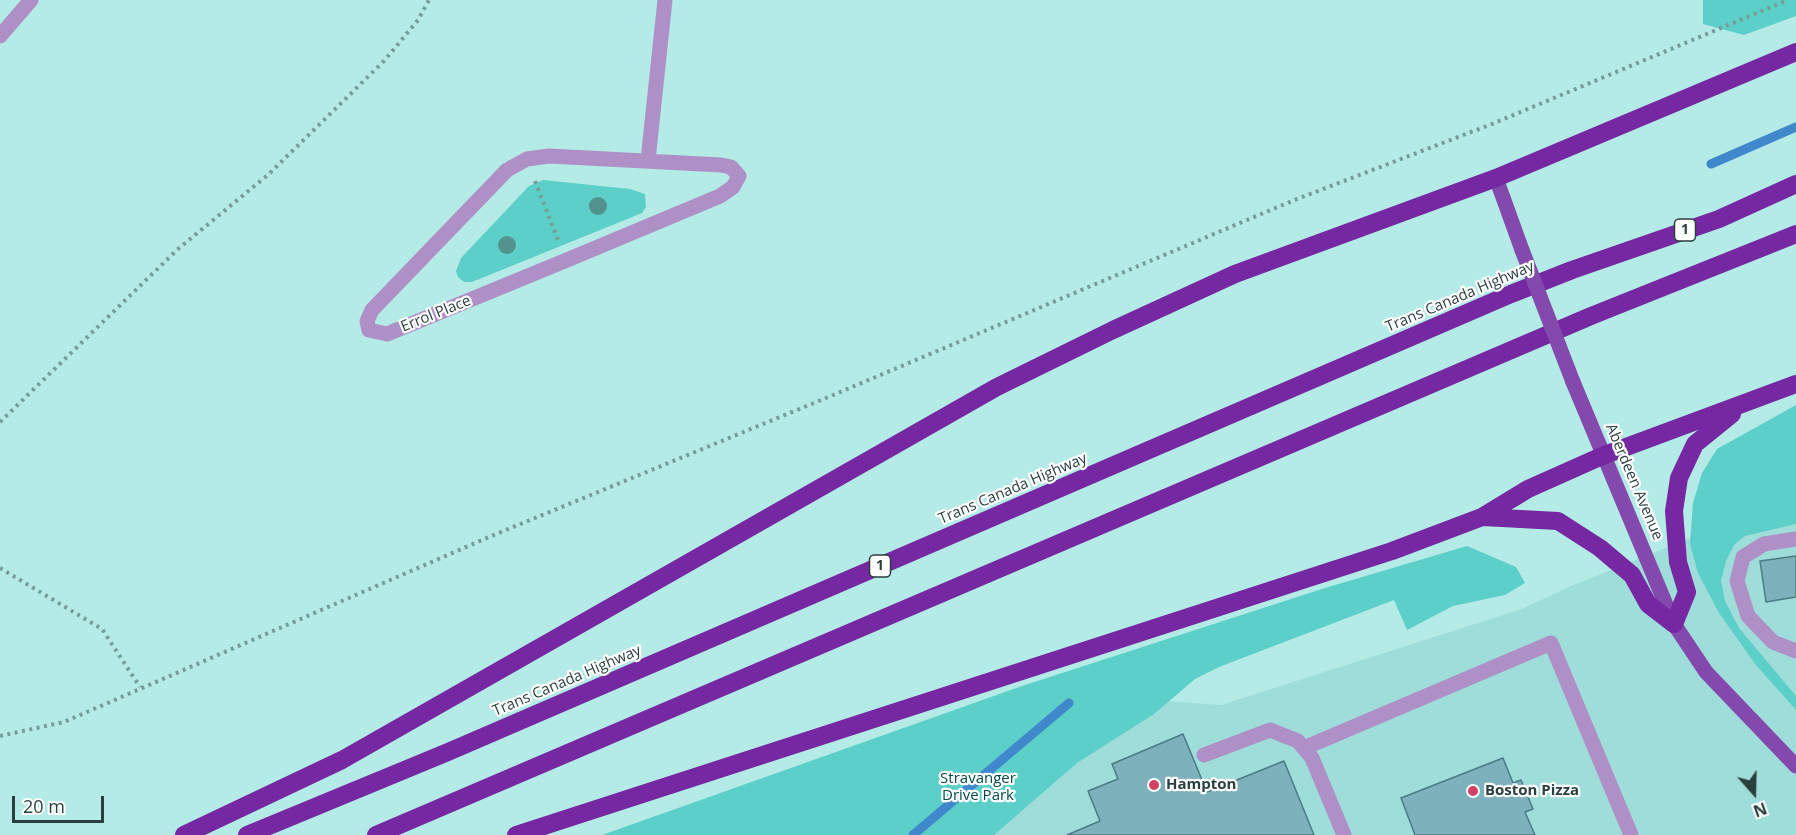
<!DOCTYPE html>
<style>
body{margin:0}
#map{position:relative;width:1796px;height:835px;overflow:hidden;background:#b4ebe6;font-family:"Open Sans",sans-serif}
canvas{display:block}
.north{position:absolute;left:1724px;top:763px;width:60px;height:60px;-webkit-text-stroke:4px #fff;paint-order:stroke;rotate:160deg;font-size:16px;font-weight:700;line-height:24px;text-align:center;color:#2a403e}
.north::after{content:'';display:block;margin:auto;width:21px;height:27px;background:#2a403e;clip-path:polygon(50% 0,100% 100%,50% 72%,0 100%)}
.scale{position:absolute;left:12px;top:796px;width:92px;height:27px;box-sizing:border-box;border:3px solid #2a403e;border-top:0;padding-left:8px;font-size:18px;line-height:21px;white-space:nowrap;color:#2a403e;-webkit-text-stroke:4px #fff;paint-order:stroke}
</style>
<div id="map">
<canvas width="1796" height="835"></canvas>
<div class="north">N</div>
<div class="scale">20 m</div>
</div>
<script>
const g = document.querySelector('canvas').getContext('2d');
g.lineJoin = 'round';
function fill(path, color) { g.fillStyle = color; g.fill(path, 'evenodd'); }
const shape = rows => new Path2D(rows.map(r => 'M' + r).join(''));
function trace(path, color, width, dash) { g.strokeStyle = color; g.lineWidth = width; g.lineCap = dash ? 'butt' : 'round'; g.setLineDash(dash || []); g.stroke(path); }
function label(font, color, halo, rows, align = 'center') {
  g.font = font + ' "Open Sans",sans-serif'; g.lineWidth = 4.5; g.setLineDash([]); g.textBaseline = 'middle'; g.strokeStyle = halo; g.fillStyle = color; for (const [text, x, y, turn = 0] of rows) {
    g.save(); g.translate(x, y); g.rotate((+turn || 0) * Math.PI / 180); g.textAlign = isNaN(turn) ? turn : align; if (halo) g.strokeText(text, 0, 0); g.fillText(text, 0, 0); g.restore();
  }
}
const built = shape([
 [1796,510,1796,835,992,835,1150,700,1221,705,1522,609,1571,586,1740,518]
]);
const green = shape([
 [1703,0,1796,0,1796,16,1744,35,1703,24],
 [543,180,630,189,645,194,646,207,642,213,472,282,464,282,458,277,456,271,461,258,529,186],
 [1796,405,1796,524,1745,536,1734,545,1726,561,1721,581,1725,601,1739,628,1796,696,1796,710,1756,665,1719,613,1698,573,1690,544,1693,503,1702,473,1717,449],
 [1467,546,1516,567,1525,583,1505,595,1453,606,1407,630,1394,600,1219,667,1195,679,1154,714,1077,763,994,835,602,835,1022,686,1325,588]
]);
const stream = shape([
 [1711,164,1796,127],
 [913,835,1069,703]
]);
const building = shape([
 [1796,556,1796,597,1766,602,1760,561,1796,556],
 [1183,734,1207,792,1284,761,1314,835,1067,835,1100,821,1088,791,1118,779,1112,764,1183,734],
 [1503,758,1513,783,1521,780,1533,809,1525,812,1535,835,1415,835,1401,798,1503,758]
]);
const path = shape([
 [535,181,558,240],
 [0,422,178,249,269,174,384,61,418,20,429,0],
 [0,568,102,629,140,687],
 [0,736,64,722,489,537,826,398,1292,201,1492,124,1788,0]
]);
const minor = shape([
 [0,36,31,0],
 [549,156,721,165,731,167,739,176,733,187,720,196,567,260,387,334,369,330,367,321,372,310,507,170,527,159,549,156],
 [648,160,665,0],
 [1796,539,1764,544,1743,557,1737,581,1748,616,1773,642,1796,651],
 [1304,748,1551,643,1631,835],
 [1204,755,1270,730,1298,741,1312,758,1344,835]
]);
const major = shape([
 [1496,178,1522,250],
 [1573,382,1674,624,1706,672,1796,766]
]);
const highway = shape([
 [1483,517,1558,521,1600,548,1632,575,1648,604,1674,624,1687,592,1678,562,1674,511,1679,478,1695,444,1732,414],
 [184,835,342,760,997,387,1113,330,1235,274,1496,178,1796,52],
 [247,835,448,752,1511,294,1572,270,1719,219,1796,184],
 [376,835,1591,316,1796,234],
 [516,835,1392,551,1482,517,1528,489,1602,456,1796,384]
]);
const majorBridge = shape([
 [1522,250,1573,382]
]);
const trees = [
 [598,206],
 [507,245]
];
const markers = [
 [1154,785,6,"#d14265"],
 [1473,791,6,"#d14265"]
];
const shields = [
 [1685,230,21],
 [880,566,21]
];
const shieldNames = [
 ["1",1685,230],
 ["1",880,566]
];
const streetNames = [
 ["Trans Canada Highway",1460,297,-23],
 ["Errol Place",436,314,-22],
 ["Aberdeen Avenue",1634,482,67],
 ["Trans Canada Highway",1013,489,-23],
 ["Trans Canada Highway",567,681,-23]
];
const parkNames = [
 ["Stravanger",978,779],
 ["Drive Park",978,796]
];
const poiNames = [
 ["Hampton",1166,785],
 ["Boston Pizza",1485,791]
];
fill(built, '#9eddd9');
fill(green, '#5ccfc8');
trace(stream, '#4088cc', 9);
fill(building, '#7db1bb');
trace(building, '#497c85', 1.5);
trace(path, '#759d99', 4, [3, 4.5]);
trace(minor, '#ae90c6', 15);
trace(major, '#8449ac', 15);
trace(highway, '#7528a1', 18);
trace(majorBridge, '#8449ac', 15);
g.fillStyle = '#53938f';
for (const [x, y] of trees) { g.beginPath(); g.arc(x, y, 9, 0, 2 * Math.PI); g.fill(); }
for (const [x, y, r, color] of markers) { const dot = new Path2D(); dot.arc(x, y, r, 0, 2 * Math.PI); g.fillStyle = color; g.fill(dot); trace(dot, '#fff', 2); }
for (const [x, y, w] of shields) { const box = new Path2D(); box.roundRect(x - w / 2, y - 11, w, 22, 4.5); g.fillStyle = '#fff'; g.fill(box); trace(box, '#2a403e', 1.5); }
label('bold 14px', '#2a403e', null, shieldNames);
label('15px', '#2a403e', '#fff', streetNames);
label('15px', '#044b48', '#fff', parkNames);
label('bold 15px', '#2a403e', '#fff', poiNames, 'left');
</script>
